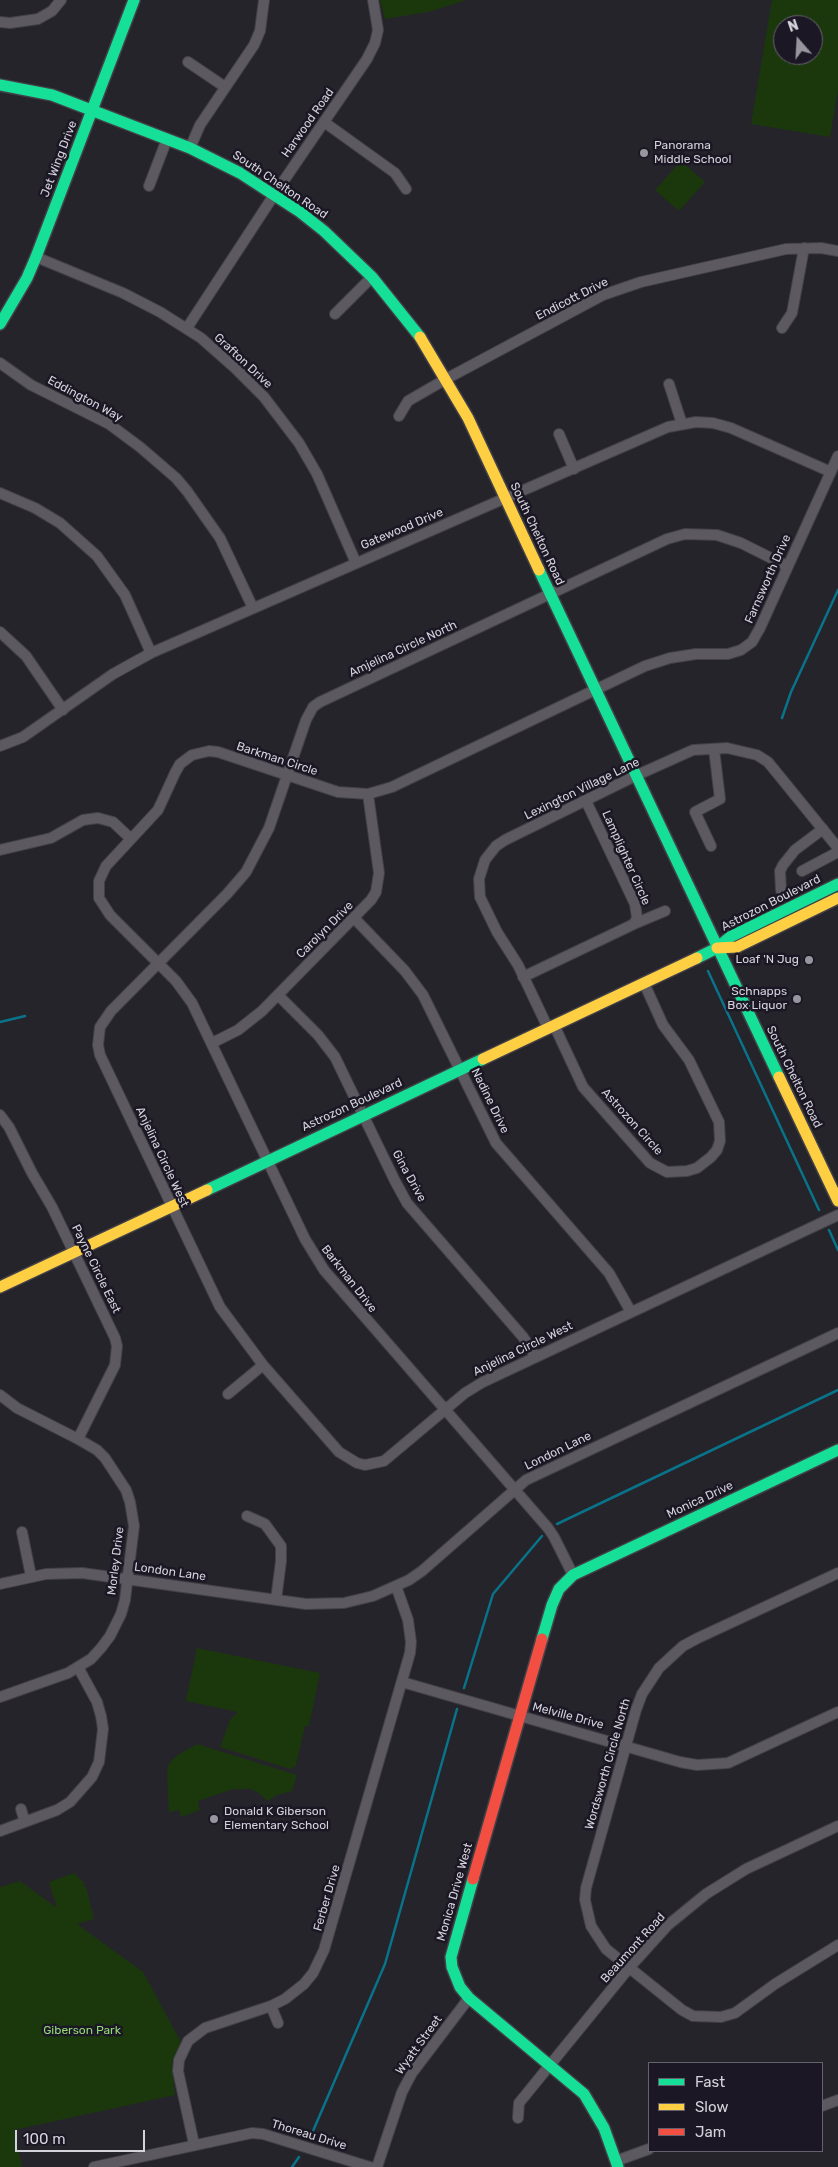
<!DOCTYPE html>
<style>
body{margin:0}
#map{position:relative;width:838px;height:2167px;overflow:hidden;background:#25242a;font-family:Rubik,sans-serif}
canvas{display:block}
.legend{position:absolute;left:648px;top:2062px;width:175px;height:90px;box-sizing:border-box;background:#1b1724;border:1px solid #65626d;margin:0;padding:6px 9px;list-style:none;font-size:15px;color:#d4d2db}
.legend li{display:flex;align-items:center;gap:10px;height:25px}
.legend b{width:25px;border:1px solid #65626d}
.north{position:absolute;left:773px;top:15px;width:50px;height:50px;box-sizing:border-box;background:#1b1724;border:1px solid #65626d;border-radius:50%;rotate:341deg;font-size:14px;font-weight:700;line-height:20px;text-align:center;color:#d4d2db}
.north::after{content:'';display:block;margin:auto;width:18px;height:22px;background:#97959d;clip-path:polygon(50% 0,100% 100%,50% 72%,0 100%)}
.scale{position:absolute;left:15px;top:2130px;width:130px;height:22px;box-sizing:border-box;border:2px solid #d4d2db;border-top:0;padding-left:6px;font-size:15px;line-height:18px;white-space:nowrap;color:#d4d2db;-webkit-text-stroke:4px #1b1724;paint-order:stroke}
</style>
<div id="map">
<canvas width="838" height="2167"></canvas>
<ul class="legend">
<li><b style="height:6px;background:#16e098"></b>Fast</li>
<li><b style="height:6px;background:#ffcf43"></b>Slow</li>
<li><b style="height:6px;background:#f24e42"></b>Jam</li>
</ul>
<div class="north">N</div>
<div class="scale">100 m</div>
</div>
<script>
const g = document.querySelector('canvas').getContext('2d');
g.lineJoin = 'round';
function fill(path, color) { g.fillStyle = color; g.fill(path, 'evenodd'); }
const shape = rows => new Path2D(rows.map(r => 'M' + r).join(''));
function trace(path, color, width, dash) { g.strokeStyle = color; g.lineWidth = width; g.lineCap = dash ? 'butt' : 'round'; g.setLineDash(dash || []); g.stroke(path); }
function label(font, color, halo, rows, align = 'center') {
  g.font = font + ' Rubik,sans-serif'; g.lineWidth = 5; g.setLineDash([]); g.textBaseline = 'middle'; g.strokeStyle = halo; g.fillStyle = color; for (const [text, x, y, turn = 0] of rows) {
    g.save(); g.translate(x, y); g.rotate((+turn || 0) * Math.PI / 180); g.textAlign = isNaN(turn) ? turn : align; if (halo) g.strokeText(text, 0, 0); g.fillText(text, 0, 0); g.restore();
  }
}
const green = shape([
 [380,0,467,0,428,12,385,19],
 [772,0,838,0,838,90,830,137,751,124],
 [783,25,813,25,813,55,783,55],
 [681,161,705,182,679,211,655,190],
 [197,1648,320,1673,309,1726,305,1726,296,1765,290,1769,220,1747,230,1720,238,1712,186,1701],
 [197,1744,297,1775,292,1791,277,1795,268,1801,257,1792,250,1789,233,1789,198,1801,200,1810,181,1817,179,1810,169,1812,167,1773,169,1764,176,1756],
 [74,1873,85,1884,83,1887,86,1887,94,1919,77,1924,143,1972,181,2042,172,2063,175,2095,14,2130,22,2167,0,2167,0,1887,20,1881,57,1908,49,1882]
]);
const stream = shape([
 [782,718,791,692,838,590],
 [708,971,819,1210],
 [0,1022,25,1016],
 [829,1230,838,1250],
 [557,1524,838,1390],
 [464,1688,493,1594,542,1536],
 [310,2138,385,1964,457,1709],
 [292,2167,299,2157]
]);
const street = shape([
 [0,22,10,23,38,19,52,11,61,0],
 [188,62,225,87],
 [324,122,395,173,406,189],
 [190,148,200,125,254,45,260,31,264,0],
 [149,186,167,139],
 [36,257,123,293,160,312,201,338,235,368,264,397,299,443,317,474,356,563],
 [335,314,372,277],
 [187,328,274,195,367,59,375,43,378,30,373,0],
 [782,328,792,313,804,248],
 [0,363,31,385,109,424,140,447,176,478,187,491,220,538,253,608],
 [669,384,682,424],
 [399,416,408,401,446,379,603,295,641,282,786,249,821,248,838,251],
 [559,434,574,469],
 [0,493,35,508,60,523,97,556,125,595,151,653],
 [787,566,741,543,717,535,685,534,667,539,320,702,313,707,306,720,269,828,246,872,227,894,111,1011,100,1027,98,1045,100,1055,220,1307,263,1365,339,1452,357,1463,365,1465,384,1461,465,1393,483,1382,838,1215],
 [0,632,26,656,63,710],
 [0,746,23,737,113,674,151,653,668,427,696,422,713,423,731,428,831,472],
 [711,846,695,812,720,799,714,749],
 [0,850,51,838,83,820,90,819,98,818,113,822,131,839],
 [802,871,838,852],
 [781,890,780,871,783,865,795,850,823,829],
 [355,919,405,971,423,995,496,1143,609,1273,631,1312],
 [634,924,665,911],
 [523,977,634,924,637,918,635,904,586,801],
 [278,995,318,1035,335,1057,395,1181,407,1203,523,1337,536,1357],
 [554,1025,583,1087,650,1163,667,1172,687,1171,697,1168,711,1157,717,1150,720,1141,719,1122,689,1060,663,1025,644,983],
 [548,1028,518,965,497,932,480,897,479,879,485,860,496,846,505,840,635,776,693,750,727,748,757,755,768,762,838,848],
 [212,1043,238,1030,262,1011,371,900,376,892,379,873,368,794],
 [0,1115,9,1127,32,1173,52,1207,115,1338,117,1346,115,1365,78,1439],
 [228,1394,263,1365],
 [0,1395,17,1408,78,1439,97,1450,105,1458,126,1490,130,1502,134,1526,125,1600,121,1614,110,1636,101,1648,91,1659,68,1673,0,1697],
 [247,1516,265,1524,281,1546,281,1561,276,1600],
 [22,1532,31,1576],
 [838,1573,698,1638,683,1646,659,1668,642,1694,636,1710,586,1888,585,1900,591,1926,606,1949,682,2010,693,2016,721,2017,735,2013,775,1984,838,1945],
 [573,1575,554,1537,548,1528,324,1270,305,1239,192,1003,176,981,110,915,99,898,99,881,106,866,158,810,175,773,180,764,192,755,209,751,218,752,338,792,368,794,392,787,645,666,670,658,696,654,728,654,741,650,752,642,760,628,838,456],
 [0,1584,46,1574,82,1573,306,1604,344,1603,373,1596,409,1580,422,1571,526,1480,838,1333],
 [402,1682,680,1762,697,1765,728,1763,838,1712],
 [21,1809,25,1822],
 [0,1831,57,1810,70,1802,92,1777,99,1762,103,1729,101,1716,97,1702,78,1667],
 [271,2006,278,2023],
 [822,2106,838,2100],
 [518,2118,519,2103,629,1968,668,1925,706,1894,746,1869,838,1826],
 [194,2144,178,2071,179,2060,188,2041,205,2028,271,2006,285,1999,304,1984,313,1973,324,1950,410,1653,411,1642,408,1620,396,1586],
 [616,2161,649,2149],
 [94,2167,252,2133,263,2134,370,2167],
 [377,2167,402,2092,412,2073,469,1998]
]);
const fast = shape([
 [0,85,52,95,190,148,240,173,300,212,324,231,372,277,420,337],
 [0,324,27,278,36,257,134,0],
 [539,570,779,1077],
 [697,958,717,948,730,937,838,884],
 [207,1190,483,1059],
 [542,1639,552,1605,559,1589,573,1575,838,1450],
 [473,1879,451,1957,452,1967,460,1987,469,1998,584,2094,604,2128,618,2167]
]);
const slow = shape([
 [420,337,468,418,539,570],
 [717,948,737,947,838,898],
 [483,1059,697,958],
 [779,1077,838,1201],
 [0,1287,207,1190]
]);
const jam = shape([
 [473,1879,542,1639]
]);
const markers = [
 [644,153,5,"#97959d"],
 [809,960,5,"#97959d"],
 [797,999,5,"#97959d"],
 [214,1819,5,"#97959d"]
];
const streetNames = [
 ["Harwood Road",308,123,-55],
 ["Jet Wing Drive",59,159,-69],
 ["South Chelton Road",280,185,34],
 ["Endicott Drive",572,299,-27],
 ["Grafton Drive",243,361,43],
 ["Eddington Way",85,399,28],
 ["Gatewood Drive",402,529,-23],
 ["South Chelton Road",537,534,65],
 ["Farnsworth Drive",768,579,-66],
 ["Amjelina Circle North",403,649,-25],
 ["Barkman Circle",277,759,18],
 ["Lexington Village Lane",582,789,-26],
 ["Lamplighter Circle",626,858,66],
 ["Astrozon Boulevard",771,903,-27],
 ["Carolyn Drive",325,930,-45],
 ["South Chelton Road",794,1077,64],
 ["Nadine Drive",490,1101,64],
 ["Astrozon Boulevard",352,1105,-25],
 ["Astrozon Circle",632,1122,48],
 ["Anjelina Circle West",162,1157,65],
 ["Gina Drive",409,1176,61],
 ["Payne Circle East",96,1269,64],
 ["Barkman Drive",349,1279,52],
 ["Anjelina Circle West",523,1349,-26],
 ["London Lane",558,1451,-26],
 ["Monica Drive",700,1500,-25],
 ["Morley Drive",116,1561,-83],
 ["London Lane",170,1572,8],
 ["Melville Drive",568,1716,15],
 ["Wordsworth Circle North",608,1764,-74],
 ["Monica Drive West",455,1892,-74],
 ["Ferber Drive",327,1898,-74],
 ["Beaumont Road",633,1948,-48],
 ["Wyatt Street",419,2045,-54],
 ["Thoreau Drive",309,2135,17]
];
const poiNames = [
 ["Panorama",654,146],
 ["Middle School",654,160],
 ["Loaf 'N Jug",799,960,"right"],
 ["Schnapps",787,992,"right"],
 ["Box Liquor",787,1006,"right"],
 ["Donald K Giberson",224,1812],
 ["Elementary School",224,1826]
];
const parkNames = [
 ["Giberson Park",82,2031]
];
fill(green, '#1b380d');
trace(stream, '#09738a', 2.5);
trace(street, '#424147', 12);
trace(fast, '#424147', 14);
trace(slow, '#424147', 14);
trace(jam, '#424147', 14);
trace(street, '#5c5a60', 10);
trace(fast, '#16e098', 11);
trace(slow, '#ffcf43', 11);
trace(jam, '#f24e42', 11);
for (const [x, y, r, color] of markers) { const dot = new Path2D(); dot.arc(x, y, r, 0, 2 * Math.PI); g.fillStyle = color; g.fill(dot); trace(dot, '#1b1724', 2); }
label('12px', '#d4d2db', '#1b1724', streetNames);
label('12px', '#d4d2db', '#1b1724', poiNames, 'left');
label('12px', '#92d977', '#1b1724', parkNames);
</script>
